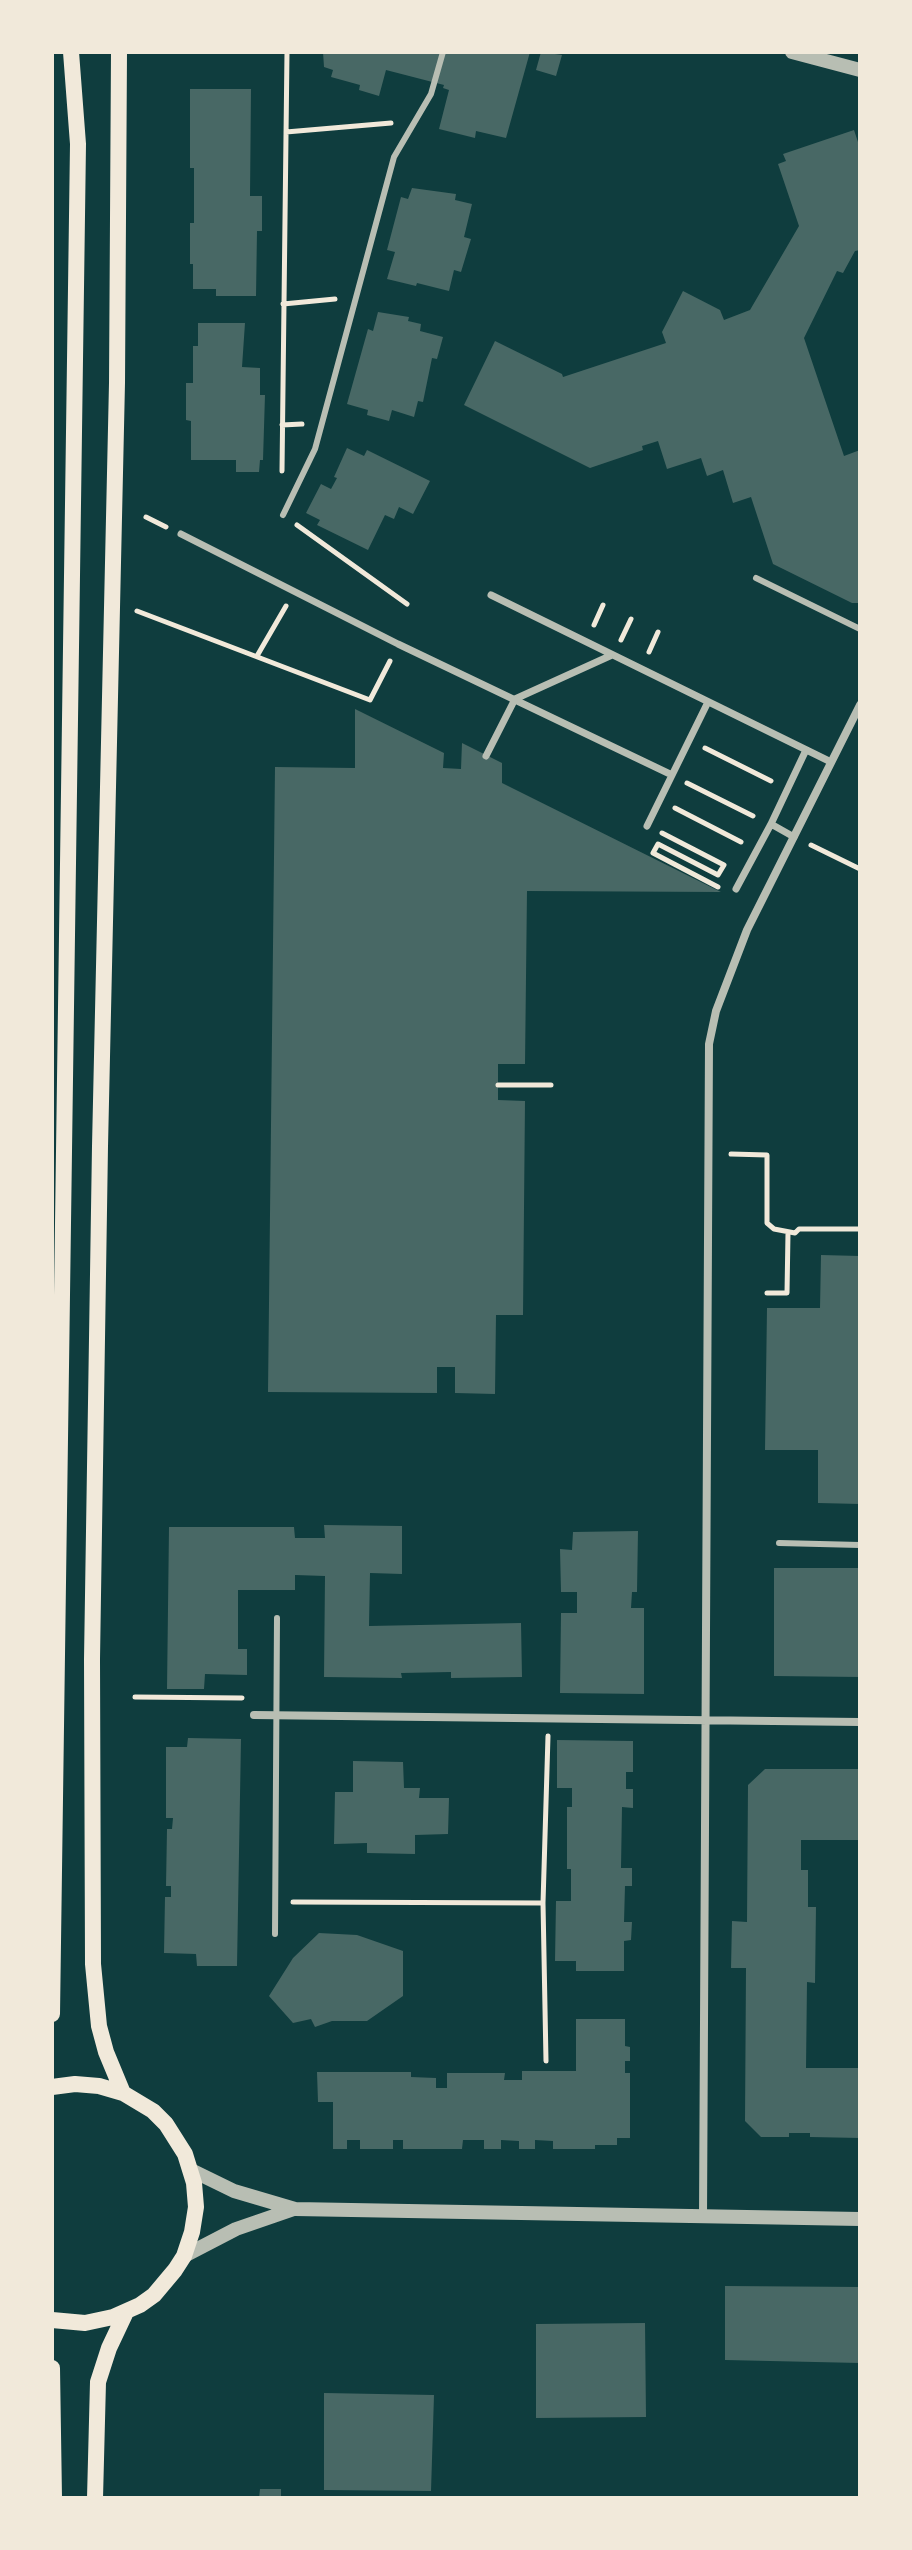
<!DOCTYPE html>
<style>
body{margin:0}
#map{position:relative;width:912px;height:2550px;overflow:hidden;background:#0f3d3e;font-family:"Nunito Sans",sans-serif}
canvas{display:block}
.frame{position:absolute;inset:0;border:54px solid #f1e9da;pointer-events:none}
</style>
<div id="map">
<canvas width="912" height="2550"></canvas>
<div class="frame"></div>
</div>
<script>
const g = document.querySelector('canvas').getContext('2d');
g.lineJoin = 'round';
function fill(path, color) { g.fillStyle = color; g.fill(path, 'evenodd'); }
const shape = rows => new Path2D(rows.map(r => 'M' + r).join(''));
function trace(path, color, width, dash) { g.strokeStyle = color; g.lineWidth = width; g.lineCap = dash ? 'butt' : 'round'; g.setLineDash(dash || []); g.stroke(path); }
const building = shape([
 [323,52,530,52,506,138,476,131,475,138,439,129,449,90,443,88,444,85,386,70,379,96,359,90,360,85,331,77,333,70,324,67],
 [541,52,562,55,556,76,536,70],
 [190,89,251,89,250,196,262,196,262,231,257,231,256,296,216,296,216,289,193,289,193,264,190,264,190,223,194,223,194,168,190,168],
 [854,130,860,148,860,250,855,251,843,273,837,271,804,338,844,456,860,450,860,603,852,603,773,564,751,497,733,503,723,470,707,476,701,458,667,469,658,441,642,446,643,450,590,468,464,405,495,341,562,374,563,377,666,343,662,332,683,291,720,310,724,320,750,310,799,226,778,164,786,161,783,154],
 [412,188,456,194,455,200,472,204,464,237,471,239,461,272,454,270,449,291,417,283,416,286,387,279,395,252,387,250,401,197,408,199],
 [378,312,409,317,408,321,421,324,420,331,443,337,437,359,432,358,423,402,418,401,414,417,392,410,389,421,367,415,368,410,347,404,368,329,373,331],
 [198,323,245,323,242,367,260,368,260,395,265,395,263,460,260,460,259,472,236,472,236,460,191,460,191,421,186,420,186,383,193,383,193,346,198,346],
 [347,448,364,456,367,450,430,481,413,514,399,507,394,519,385,515,368,550,317,525,320,520,306,513,321,484,331,489,337,478,334,477],
 [355,709,444,753,443,768,461,769,462,743,502,763,502,783,721,892,527,891,525,1064,498,1064,498,1100,525,1101,523,1315,496,1315,495,1394,455,1393,455,1367,437,1367,437,1393,268,1392,275,767,355,768],
 [821,1255,860,1256,860,1504,818,1503,818,1450,765,1450,767,1308,820,1308],
 [324,1525,402,1526,402,1574,370,1573,369,1626,521,1623,522,1677,451,1678,451,1672,401,1673,402,1678,324,1677,325,1576,295,1575,295,1590,238,1590,238,1649,247,1649,247,1675,205,1674,204,1689,167,1689,169,1527,294,1527,295,1538,325,1538],
 [638,1531,637,1592,632,1592,631,1608,644,1608,644,1694,560,1693,561,1613,577,1613,577,1592,561,1592,560,1549,572,1550,573,1532],
 [774,1568,860,1568,860,1677,774,1676],
 [188,1738,241,1739,237,1966,197,1966,196,1954,164,1953,165,1897,171,1897,171,1886,166,1886,167,1829,172,1829,173,1818,166,1818,166,1747,187,1747],
 [557,1740,633,1741,633,1772,626,1772,626,1789,633,1789,633,1808,622,1807,621,1868,632,1868,632,1886,625,1886,624,1922,632,1922,631,1940,624,1941,624,1971,576,1971,576,1961,555,1961,556,1901,571,1901,571,1869,567,1869,567,1807,572,1807,572,1788,557,1788],
 [353,1761,403,1762,404,1788,420,1788,419,1798,449,1798,448,1834,415,1835,415,1854,367,1853,367,1843,334,1844,335,1792,353,1792],
 [765,1769,860,1769,860,1840,801,1840,801,1870,808,1870,808,1907,816,1907,815,1983,807,1982,806,2068,860,2068,860,2138,810,2137,810,2133,789,2133,789,2137,761,2137,745,2121,746,1968,731,1968,732,1921,747,1922,748,1785],
 [319,1933,357,1935,403,1951,403,1996,367,2021,332,2021,315,2027,311,2019,293,2023,269,1996,293,1958],
 [576,2019,625,2019,625,2046,630,2047,630,2061,625,2061,625,2073,630,2073,630,2138,617,2138,617,2145,595,2145,595,2149,553,2149,553,2141,535,2140,535,2149,519,2149,519,2141,501,2140,501,2149,484,2149,484,2140,463,2140,462,2149,403,2149,403,2140,393,2140,393,2149,360,2149,360,2140,347,2140,347,2149,333,2149,333,2102,318,2102,317,2072,411,2072,411,2077,436,2078,436,2088,447,2088,447,2073,505,2073,504,2080,522,2080,522,2071,576,2071],
 [725,2286,860,2287,860,2363,725,2360],
 [645,2323,646,2417,536,2418,536,2324],
 [324,2393,434,2395,431,2491,324,2490],
 [260,2489,281,2489,281,2498,259,2498]
]);
const path = shape([
 [286,132,391,123],
 [283,304,335,299],
 [282,425,302,424],
 [282,471,287,52],
 [146,517,166,527],
 [297,525,407,604],
 [137,611,370,700,390,661],
 [594,625,603,605],
 [621,640,631,619],
 [649,652,658,632],
 [257,656,286,606],
 [705,748,771,781],
 [687,783,753,816],
 [675,808,741,842],
 [662,833,724,865,718,875,658,844,653,853,718,887],
 [811,845,860,869],
 [498,1085,551,1085],
 [731,1154,767,1155,767,1223,774,1229,795,1233,799,1229,860,1229],
 [767,1293,787,1293,788,1233],
 [135,1697,242,1698],
 [293,1902,543,1903,548,1736],
 [543,1903,546,2061]
]);
const service = shape([
 [283,515,315,449,394,157,431,94,443,52],
 [756,578,860,629],
 [779,1543,860,1545],
 [275,1934,277,1618]
]);
const pedestrian = shape([
 [181,534,398,644,672,775],
 [491,595,831,762],
 [486,756,515,699,612,655],
 [771,824,806,750],
 [647,826,708,702],
 [736,889,771,824,794,837]
]);
const minor = shape([
 [254,1715,860,1722],
 [703,2217,709,1044,716,1011,747,930,860,705]
]);
const tertiary = shape([
 [792,52,860,70],
 [191,2170,234,2191,295,2209,860,2219],
 [184,2256,236,2229,294,2209]
]);
const secondary = shape([
 [119,52,117,383,100,1146,92,1659,93,1964,99,2026,106,2052,123,2093],
 [52,2014,78,144,71,52],
 [52,2087,75,2084,99,2086,123,2093,153,2111,166,2124,185,2154,194,2183,196,2207,192,2232,184,2256,175,2270,154,2295,140,2305,113,2317,85,2323,52,2320],
 [52,2368,54,2498],
 [95,2498,98,2382,109,2348,126,2312]
]);
fill(building, '#486865');
trace(path, '#f1e9da', 5);
trace(service, '#b8beb3', 6);
trace(pedestrian, '#b8beb3', 7);
trace(minor, '#b8beb3', 8);
trace(tertiary, '#b8beb3', 14);
trace(secondary, '#f1e9da', 16);
</script>
